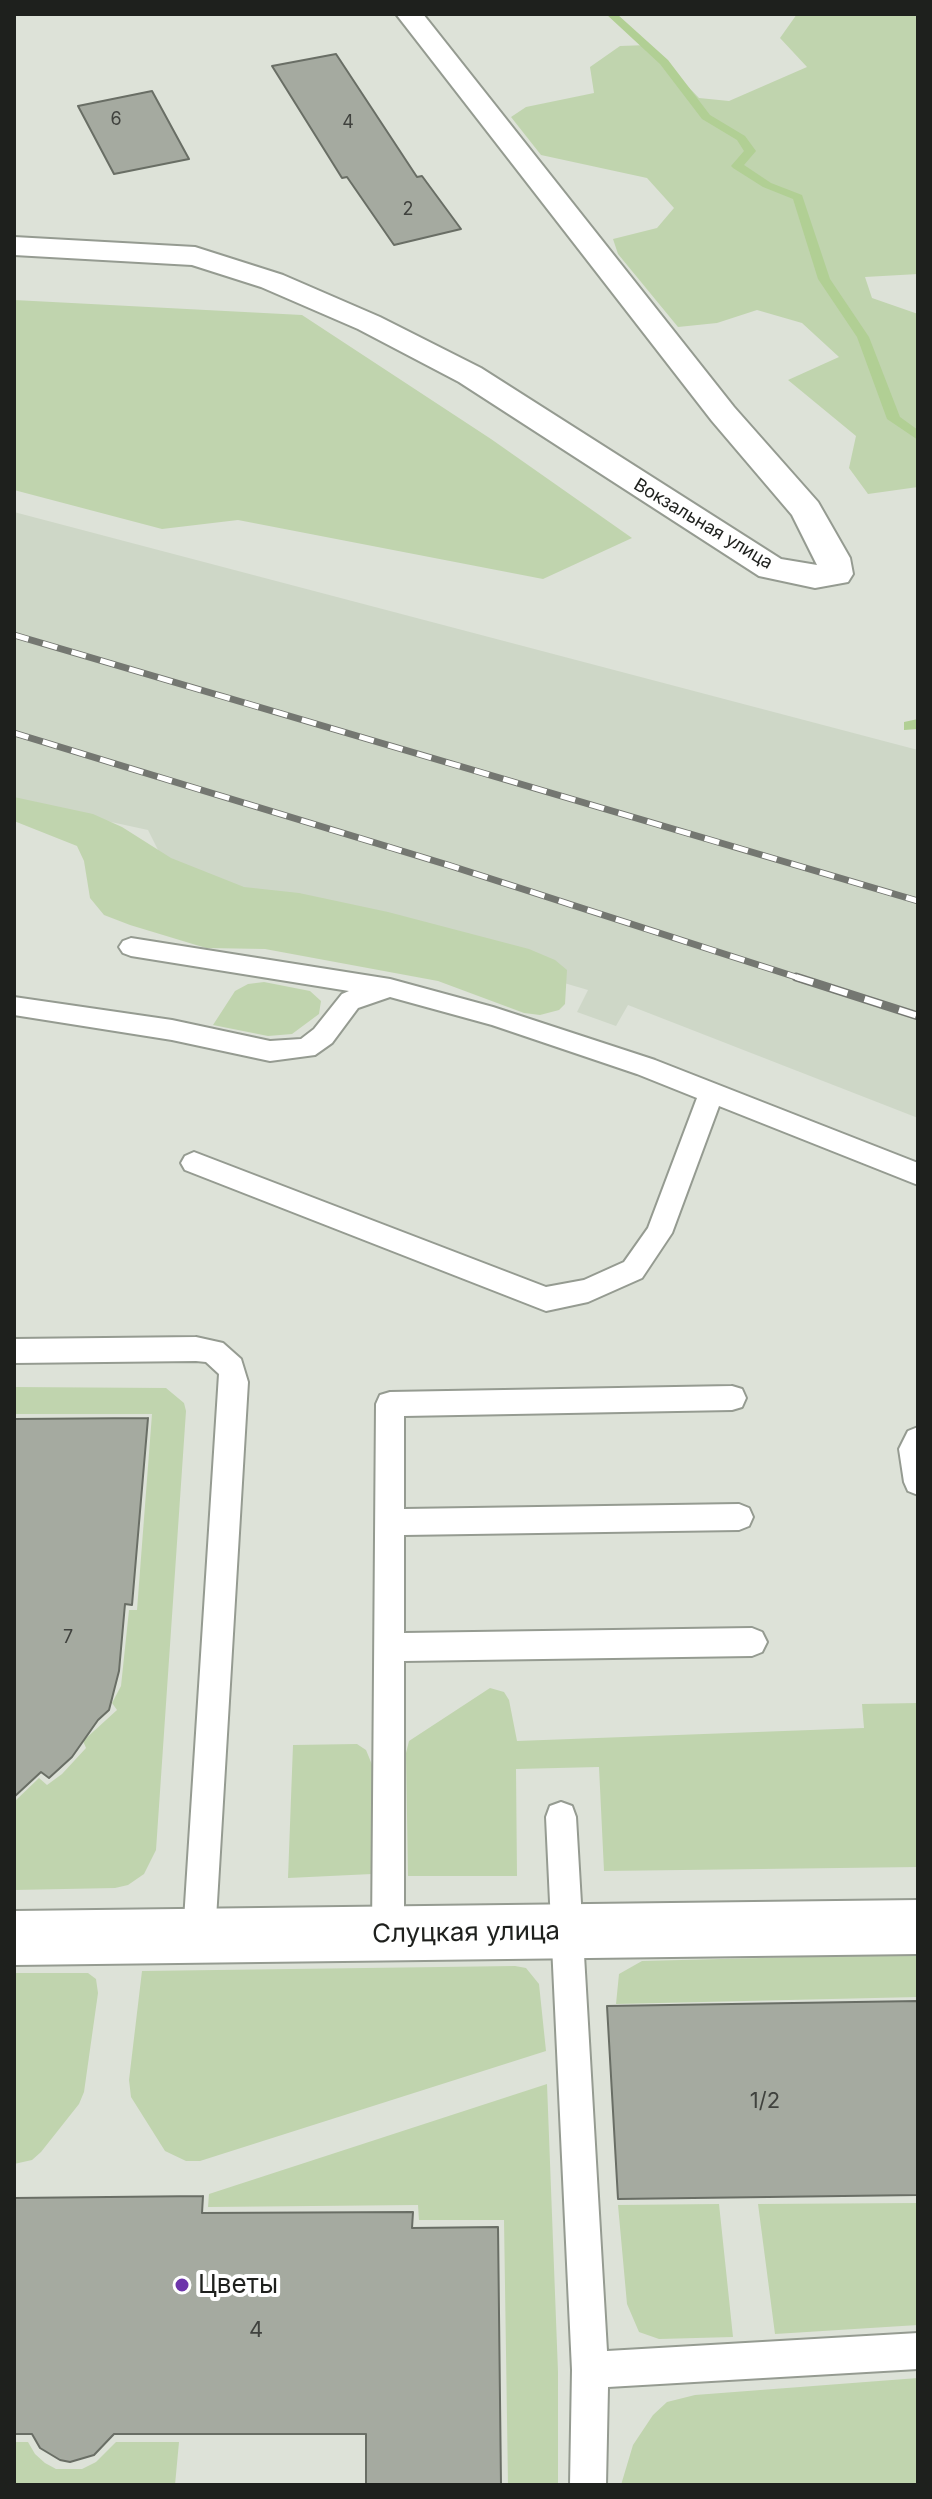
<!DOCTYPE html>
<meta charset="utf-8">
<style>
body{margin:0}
#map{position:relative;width:932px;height:2499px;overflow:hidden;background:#dde2d8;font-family:Inter,sans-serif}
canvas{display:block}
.frame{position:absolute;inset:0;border:16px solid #1e201d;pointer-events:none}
</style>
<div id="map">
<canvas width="932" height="2499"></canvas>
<div class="frame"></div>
</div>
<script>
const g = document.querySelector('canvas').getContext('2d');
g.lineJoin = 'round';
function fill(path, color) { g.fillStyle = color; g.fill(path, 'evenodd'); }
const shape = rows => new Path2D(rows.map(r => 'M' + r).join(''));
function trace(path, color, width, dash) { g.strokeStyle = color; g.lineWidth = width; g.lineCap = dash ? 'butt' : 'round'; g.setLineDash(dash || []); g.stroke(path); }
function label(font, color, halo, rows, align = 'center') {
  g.font = font + ' Inter,sans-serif'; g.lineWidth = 8; g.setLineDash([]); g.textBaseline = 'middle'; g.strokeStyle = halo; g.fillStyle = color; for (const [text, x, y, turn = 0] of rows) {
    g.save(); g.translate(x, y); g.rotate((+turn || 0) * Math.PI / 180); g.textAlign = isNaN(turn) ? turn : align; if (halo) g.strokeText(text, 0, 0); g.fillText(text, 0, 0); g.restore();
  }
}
const built = shape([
 [14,512,918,750,918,1118,628,1005,616,1026,577,1012,588,990,166,866,148,830,14,801]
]);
const green = shape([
 [797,14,918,14,918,274,865,277,872,298,918,314,918,487,868,494,849,468,856,436,788,380,839,357,802,323,757,310,717,323,678,327,618,254,613,239,657,228,674,208,647,178,541,155,511,117,526,107,594,93,590,67,620,46,648,45,699,98,729,101,807,67,780,38],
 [14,300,302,315,491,439,632,538,543,579,238,520,162,529,14,490],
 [14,797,93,814,122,827,171,858,244,887,299,893,388,912,529,949,555,960,567,970,565,1004,559,1010,540,1015,524,1013,438,981,265,949,206,948,130,925,104,915,90,898,84,861,77,846,14,821],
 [264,982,310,991,321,1001,319,1014,292,1034,268,1036,213,1025,235,991,248,984],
 [14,1387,166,1388,184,1403,186,1411,156,1850,144,1874,128,1885,115,1888,14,1890,14,1802,39,1778,47,1785,62,1774,86,1748,83,1741,117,1710,112,1703,121,1686,129,1610,137,1610,152,1414,14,1414],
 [490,1688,504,1692,509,1700,517,1741,864,1728,862,1704,918,1703,918,1867,604,1871,599,1767,516,1769,517,1876,408,1876,406,1753,409,1741],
 [357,1744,366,1750,375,1772,372,1874,288,1878,293,1745],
 [918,1954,918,1997,616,2004,619,1974,642,1961],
 [515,1966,526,1968,539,1984,546,2051,200,2161,186,2161,165,2151,131,2097,129,2080,142,1971],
 [88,1973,96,1979,98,1993,84,2092,79,2104,41,2152,32,2160,14,2164,14,1973],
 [547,2084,558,2372,558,2485,508,2485,504,2220,419,2220,418,2205,208,2207,209,2194],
 [917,2203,918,2325,775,2334,758,2204],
 [719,2204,733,2337,659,2339,639,2332,627,2304,618,2205],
 [918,2378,918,2485,621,2485,633,2445,653,2415,667,2402,695,2395],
 [14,2442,28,2442,35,2454,45,2463,56,2469,82,2469,96,2462,116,2442,179,2442,175,2485,14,2485]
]);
const stream = shape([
 [606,14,617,14,668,60,710,115,745,136,756,151,744,165,771,183,802,195,830,279,869,337,900,417,918,430,918,440,887,419,857,337,818,279,793,199,763,187,733,168,731,166,744,151,737,140,702,119,660,64,606,14],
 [918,719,918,729,904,730,904,722,918,719]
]);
const building = shape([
 [336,54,417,177,422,176,461,229,394,245,347,177,342,178,272,66,336,54],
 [152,91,189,159,114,174,78,106,152,91],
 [148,1418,132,1605,125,1604,119,1671,109,1710,98,1720,72,1757,49,1778,41,1772,14,1797,14,1419,148,1418],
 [918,2001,918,2195,618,2199,607,2006,918,2001],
 [203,2196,202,2213,413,2212,412,2228,498,2227,501,2485,366,2485,366,2434,114,2434,94,2455,70,2462,60,2460,40,2448,32,2434,14,2434,14,2198,203,2196]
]);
const lane = shape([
 [131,938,390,979,493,1007,655,1060,918,1163,918,1185,719,1106,672,1233,642,1278,588,1302,546,1311,185,1170,181,1163,185,1156,194,1152,546,1287,584,1280,624,1262,648,1228,697,1098,637,1074,492,1025,390,997,358,1008,332,1043,315,1055,270,1061,172,1040,14,1015,14,997,172,1020,270,1041,301,1039,314,1029,342,994,349,991,131,956,123,953,119,947,123,941,131,938],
 [196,1337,223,1343,241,1359,248,1382,215,1936,210,1947,199,1952,188,1947,183,1936,219,1374,206,1362,196,1361,14,1363,14,1339,196,1337],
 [732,1386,742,1389,746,1398,742,1407,732,1410,404,1416,404,1509,739,1504,749,1508,753,1517,749,1526,739,1530,404,1535,404,1633,752,1628,762,1632,767,1642,762,1652,752,1656,404,1661,404,1934,399,1945,388,1950,377,1945,372,1934,376,1404,380,1395,390,1392,732,1386],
 [918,1427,918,1495,908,1491,904,1482,899,1449,908,1431,918,1427],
 [561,1802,572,1806,576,1817,607,2351,918,2333,918,2369,608,2387,606,2485,570,2485,572,2370,546,1817,550,1806,561,1802]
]);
const street = shape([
 [396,14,423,14,734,407,818,502,850,558,853,574,848,582,815,588,759,576,459,382,358,329,261,287,192,265,14,255,14,237,195,247,283,275,380,317,481,368,781,559,817,565,792,515,712,421,396,14],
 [918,1900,918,1954,14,1965,14,1911,918,1900]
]);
const railFar1 = shape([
 [14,635,918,901],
 [14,733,448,865,802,979]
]);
const rail = shape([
 [796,977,918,1016]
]);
const markers = [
 [182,2285,8,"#6d35ab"]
];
const numberNames = [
 ["6",116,120],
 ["4",348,123],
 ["2",408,210],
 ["7",68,1638]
];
const farStreetnames = [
 ["Вокзальная улица",703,524,31]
];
const nearNumbernames = [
 ["1/2",765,2101],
 ["4",256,2330]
];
const nearStreetnames = [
 ["Слуцкая улица",466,1933,-1]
];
const nearPoinames = [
 ["Цветы",198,2285]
];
fill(built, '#ced7c7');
fill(green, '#c0d4ae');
fill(stream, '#b1cf94');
fill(building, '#a5aaa0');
trace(building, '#696e65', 2);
trace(lane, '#959b91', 4);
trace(street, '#959b91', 4);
fill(lane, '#fff');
fill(street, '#fff');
trace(railFar1, '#747771', 7);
trace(rail, '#747771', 9);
trace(railFar1, '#fff', 5, [15]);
trace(rail, '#fff', 6, [18]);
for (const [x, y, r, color] of markers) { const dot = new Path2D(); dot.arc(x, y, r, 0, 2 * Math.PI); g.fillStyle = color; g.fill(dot); trace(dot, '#fff', 3); }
label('18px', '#40423e', null, numberNames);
label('18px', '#1e201d', '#fff', farStreetnames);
label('22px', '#40423e', null, nearNumbernames);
label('26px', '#1e201d', '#fff', nearStreetnames);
label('26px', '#1e201d', '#fff', nearPoinames, 'left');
</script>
